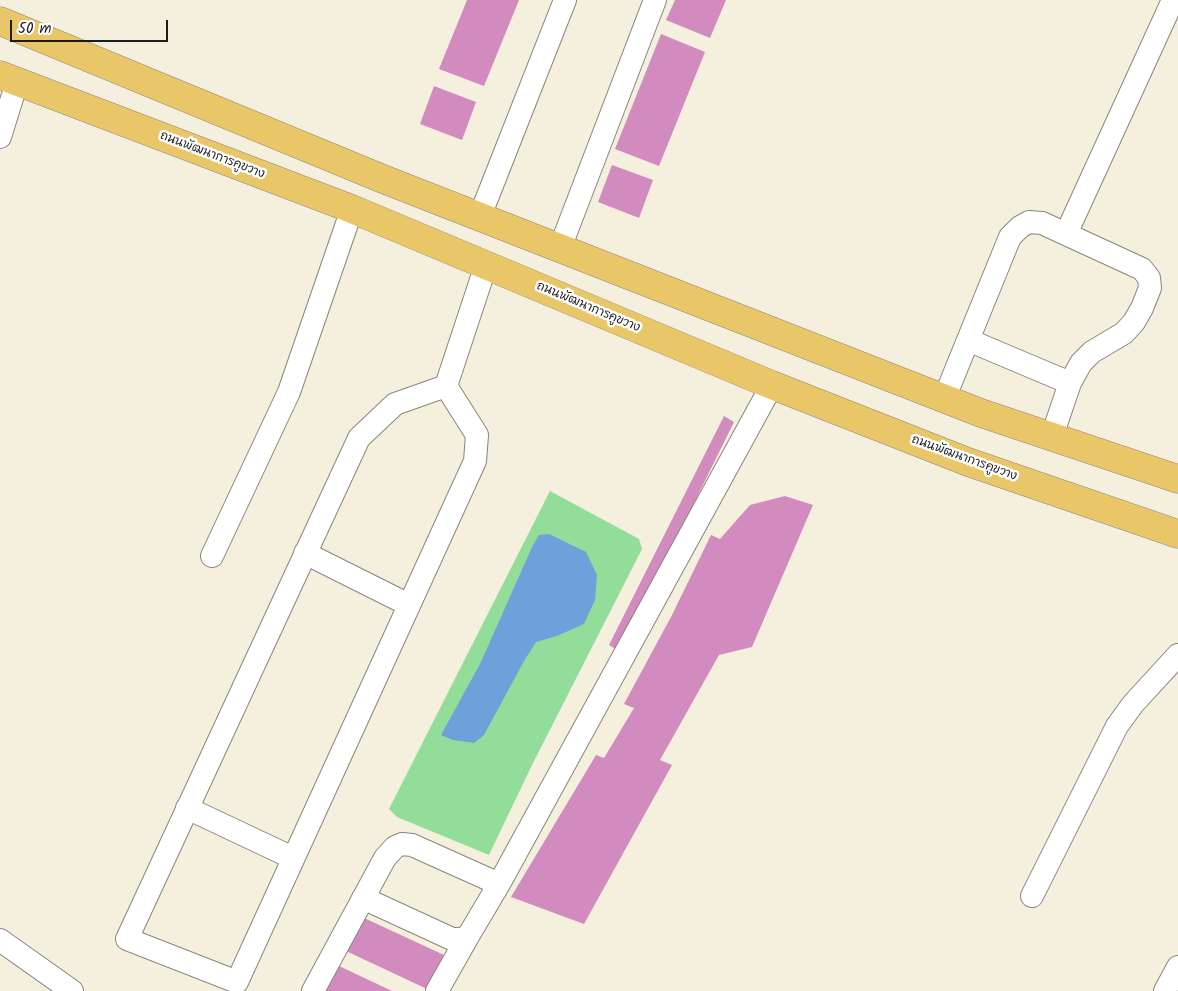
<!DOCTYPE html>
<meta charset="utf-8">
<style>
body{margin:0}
#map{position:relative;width:1178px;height:991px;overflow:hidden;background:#f5efdd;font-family:Kalam,sans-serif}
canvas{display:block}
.scale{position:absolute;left:10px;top:20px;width:158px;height:22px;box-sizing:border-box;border:2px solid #1c1c1c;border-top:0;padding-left:6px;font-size:15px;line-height:18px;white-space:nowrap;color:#1c1c1c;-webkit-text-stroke:4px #fff;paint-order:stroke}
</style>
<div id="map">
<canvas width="1178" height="991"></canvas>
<div class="scale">50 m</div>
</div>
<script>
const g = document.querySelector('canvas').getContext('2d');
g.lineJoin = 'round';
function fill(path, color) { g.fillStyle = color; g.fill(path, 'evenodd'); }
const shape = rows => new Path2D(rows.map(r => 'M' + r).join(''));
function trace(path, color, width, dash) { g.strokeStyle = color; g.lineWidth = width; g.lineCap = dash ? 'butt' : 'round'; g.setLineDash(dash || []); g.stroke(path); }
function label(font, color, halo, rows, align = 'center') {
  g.font = font + ' Kalam,"Playpen Sans Thai",sans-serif'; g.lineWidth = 5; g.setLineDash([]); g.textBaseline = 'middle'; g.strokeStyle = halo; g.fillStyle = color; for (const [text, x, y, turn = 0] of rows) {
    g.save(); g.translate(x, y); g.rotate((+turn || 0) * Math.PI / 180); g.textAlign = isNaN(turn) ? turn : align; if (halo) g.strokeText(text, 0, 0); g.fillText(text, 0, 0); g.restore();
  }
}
const green = shape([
 [550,491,639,539,642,549,532,765,489,855,397,817,389,809]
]);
const water = shape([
 [549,534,586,552,597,575,595,600,584,624,557,636,536,642,524,661,484,735,474,743,453,740,441,735,480,664,533,545,539,535]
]);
const building = shape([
 [467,0,519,0,484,86,439,69],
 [675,0,726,0,710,38,666,20],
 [661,34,705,52,659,166,615,149],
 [434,86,476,102,462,140,420,124],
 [612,165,653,180,639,218,598,202],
 [724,416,734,422,653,586,619,651,609,645],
 [785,496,813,505,752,647,719,655,660,760,672,765,584,924,511,897,596,755,604,758,634,708,624,704,672,615,711,535,720,539,750,505],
 [362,917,444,955,427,989,346,951],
 [337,965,392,991,324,991]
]);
const minor = shape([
 [0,137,17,82],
 [480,216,565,0],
 [1066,234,1173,0],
 [560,248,655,0],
 [968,340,1070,383],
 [446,386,477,435,475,461,237,982,127,939,359,438,395,404,446,386],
 [446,386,486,265],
 [944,399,1010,237,1020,227,1029,222,1042,223,1142,269,1149,278,1150,288,1142,308,1134,322,1124,333,1092,352,1081,363,1070,383,1052,436],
 [305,553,409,605],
 [212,556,289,392,352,209],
 [187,808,293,858],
 [1032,896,1117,726,1133,704,1178,655],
 [363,898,452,939,458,939,467,938,499,884],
 [0,940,72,991],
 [313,991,385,858,395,847,402,844,412,845,499,884,772,385],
 [437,991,467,938],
 [1165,991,1178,967]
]);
const major = shape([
 [0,21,383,179,981,413,1178,479],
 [0,75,352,209,772,385,968,462,1178,534]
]);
const streetNames = [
 ["ถนนพัฒนาการคูขวาง",212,156,21],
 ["ถนนพัฒนาการคูขวาง",588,308,23],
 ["ถนนพัฒนาการคูขวาง",964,459,20]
];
fill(green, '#92dd99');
fill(water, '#6ea1da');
fill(building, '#d28bbe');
trace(minor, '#88867c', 24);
trace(major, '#88867c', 29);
trace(minor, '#fff', 22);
trace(major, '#e9c769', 28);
label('12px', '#1c1c1c', '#fff', streetNames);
</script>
